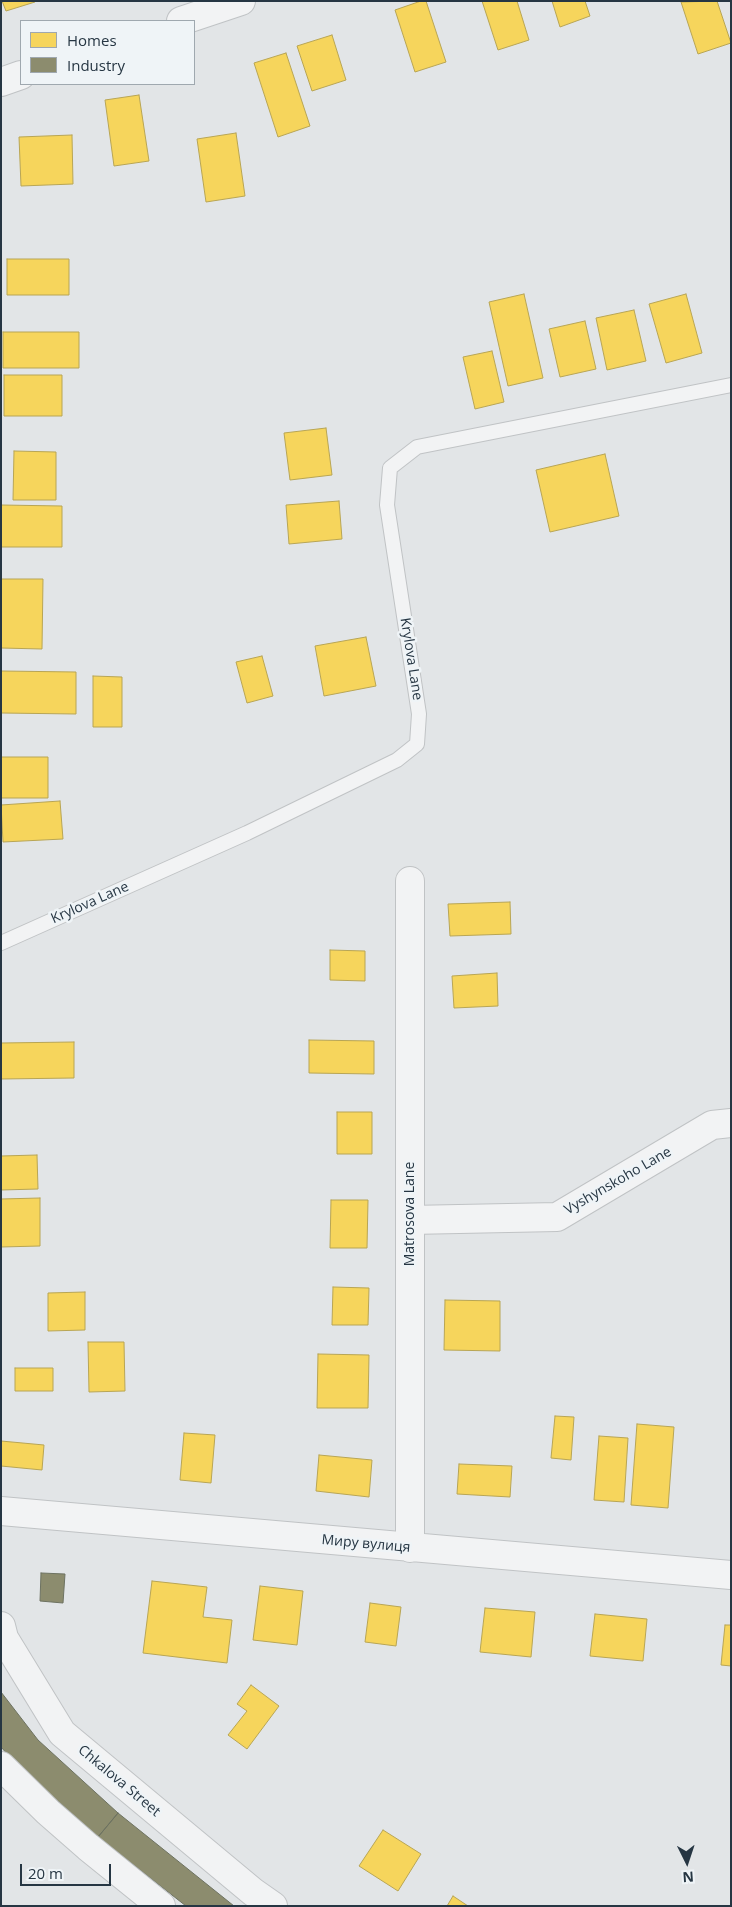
<!DOCTYPE html>
<meta charset="utf-8">
<style>
body{margin:0}
#map{position:relative;width:732px;height:1907px;overflow:hidden;background:#e2e5e7;font-family:"Open Sans",sans-serif}
canvas{display:block}
.frame{position:absolute;inset:0;border:2px solid #263643;pointer-events:none}
.legend{position:absolute;left:20px;top:20px;width:175px;height:65px;box-sizing:border-box;background:#eff4f7;border:1px solid #9fa8af;margin:0;padding:6px 9px;list-style:none;font-size:15px;color:#263643}
.legend li{display:flex;align-items:center;gap:10px;height:25px}
.legend b{width:25px;border:1px solid #9fa8af}
.north{position:absolute;left:662px;top:1837px;width:50px;height:50px;-webkit-text-stroke:4px #eff4f7;paint-order:stroke;rotate:176deg;font-size:14px;font-weight:700;line-height:20px;text-align:center;color:#263643}
.north::after{content:'';display:block;margin:auto;width:18px;height:22px;background:#263643;clip-path:polygon(50% 0,100% 100%,50% 72%,0 100%)}
.scale{position:absolute;left:20px;top:1864px;width:91px;height:22px;box-sizing:border-box;border:2px solid #263643;border-top:0;padding-left:6px;font-size:15px;line-height:18px;white-space:nowrap;color:#263643;-webkit-text-stroke:4px #eff4f7;paint-order:stroke}
</style>
<div id="map">
<canvas width="732" height="1907"></canvas>
<div class="frame"></div>
<ul class="legend">
<li><b style="height:14px;background:#f6d55c"></b>Homes</li>
<li><b style="height:14px;background:#8c8c6e"></b>Industry</li>
</ul>
<div class="north">N</div>
<div class="scale">20 m</div>
</div>
<script>
const g = document.querySelector('canvas').getContext('2d');
g.lineJoin = 'round';
function fill(path, color) { g.fillStyle = color; g.fill(path, 'evenodd'); }
const shape = rows => new Path2D(rows.map(r => 'M' + r).join(''));
function trace(path, color, width, dash) { g.strokeStyle = color; g.lineWidth = width; g.lineCap = dash ? 'butt' : 'round'; g.setLineDash(dash || []); g.stroke(path); }
function label(font, color, halo, rows, align = 'center') {
  g.font = font + ' "Open Sans",sans-serif'; g.lineWidth = 5; g.setLineDash([]); g.textBaseline = 'middle'; g.strokeStyle = halo; g.fillStyle = color; for (const [text, x, y, turn = 0] of rows) {
    g.save(); g.translate(x, y); g.rotate((+turn || 0) * Math.PI / 180); g.textAlign = isNaN(turn) ? turn : align; if (halo) g.strokeText(text, 0, 0); g.fillText(text, 0, 0); g.restore();
  }
}
const homes = shape([
 [2,1,35,1,35,2,6,11,2,1],
 [421,1,426,1,446,62,415,72,395,10,421,1],
 [482,1,517,1,529,40,498,50,482,1],
 [552,1,585,1,590,16,560,27,552,1],
 [717,1,731,43,698,54,681,2,717,1],
 [332,35,346,80,312,91,297,46,332,35],
 [286,53,310,126,278,137,254,63,286,53],
 [139,95,149,161,114,166,105,100,139,95],
 [236,133,245,196,206,202,197,139,236,133],
 [72,135,73,184,21,186,19,137,72,135],
 [7,259,69,259,69,295,7,295,7,259],
 [524,294,543,378,508,386,489,302,524,294],
 [686,294,702,353,666,363,649,304,686,294],
 [634,310,646,361,607,370,596,318,634,310],
 [585,321,596,369,560,377,549,329,585,321],
 [3,332,79,332,79,368,3,368,3,332],
 [492,351,504,402,475,409,463,357,492,351],
 [4,375,62,375,62,416,4,416,4,375],
 [326,428,332,475,290,480,284,433,326,428],
 [14,451,56,452,56,500,13,500,14,451],
 [605,454,619,516,550,532,536,470,605,454],
 [339,501,342,539,289,544,286,505,339,501],
 [1,505,62,506,62,547,1,547,1,505],
 [1,579,43,579,42,649,1,648,1,579],
 [366,637,376,686,324,696,315,646,366,637],
 [262,656,273,696,247,703,236,662,262,656],
 [1,671,76,672,76,714,1,713,1,671],
 [93,676,122,677,122,727,93,727,93,676],
 [1,757,48,757,48,798,1,798,1,757],
 [60,801,63,839,3,842,1,805,60,801],
 [510,902,511,934,450,936,448,904,510,902],
 [330,950,365,951,365,981,330,980,330,950],
 [497,973,498,1006,454,1008,452,976,497,973],
 [309,1040,374,1041,374,1074,309,1073,309,1040],
 [74,1042,74,1078,1,1079,1,1043,74,1042],
 [337,1112,372,1112,372,1154,337,1154,337,1112],
 [37,1155,38,1189,1,1190,1,1156,37,1155],
 [40,1198,40,1246,1,1247,1,1199,40,1198],
 [331,1200,368,1200,367,1248,330,1248,331,1200],
 [333,1287,369,1288,368,1325,332,1325,333,1287],
 [85,1292,85,1330,48,1331,48,1293,85,1292],
 [445,1300,500,1301,500,1351,444,1350,445,1300],
 [88,1342,124,1342,125,1391,89,1392,88,1342],
 [318,1354,369,1355,368,1408,317,1408,318,1354],
 [15,1368,53,1368,53,1391,15,1391,15,1368],
 [555,1416,574,1417,571,1460,551,1458,555,1416],
 [637,1424,674,1427,668,1508,631,1505,637,1424],
 [184,1433,215,1435,211,1483,180,1480,184,1433],
 [599,1436,628,1438,624,1502,594,1500,599,1436],
 [1,1441,44,1445,42,1470,1,1466,1,1441],
 [319,1455,372,1460,369,1497,316,1491,319,1455],
 [459,1464,512,1466,510,1497,457,1494,459,1464],
 [152,1581,207,1587,203,1617,232,1620,227,1663,143,1653,152,1581],
 [260,1586,303,1591,297,1645,253,1640,260,1586],
 [370,1603,401,1607,396,1646,365,1642,370,1603],
 [485,1608,535,1612,531,1657,480,1652,485,1608],
 [595,1614,647,1619,643,1661,590,1656,595,1614],
 [725,1625,731,1625,731,1666,721,1665,725,1625],
 [251,1685,279,1706,247,1749,228,1735,247,1711,237,1704,251,1685],
 [383,1830,421,1854,398,1891,359,1866,383,1830],
 [453,1896,468,1906,447,1906,453,1896]
]);
const industry = shape([
 [41,1573,65,1574,63,1603,40,1601,41,1573],
 [1,1692,38,1740,118,1813,98,1837,16,1764,1,1747,1,1692],
 [118,1813,234,1906,186,1906,98,1837,118,1813]
]);
const service = shape([
 [1,943,247,833,397,760,417,744,419,714,387,505,390,468,417,447,731,385]
]);
const minor = shape([
 [181,21,241,1],
 [1,82,21,75],
 [410,881,410,1548],
 [410,1220,557,1217,712,1125,731,1123],
 [1,1511,731,1575],
 [1,1626,4,1638,62,1733,253,1892,273,1906],
 [1,1766,48,1812,88,1847,161,1906]
]);
const streetNames = [
 ["Krylova Lane",411,659,81],
 ["Krylova Lane",90,903,-24],
 ["Vyshynskoho Lane",618,1181,-30],
 ["Matrosova Lane",410,1214,-90],
 ["Миру вулиця",366,1544,5],
 ["Chkalova Street",119,1781,40]
];
fill(homes, '#f6d55c');
trace(homes, '#b8a554', 1);
fill(industry, '#8c8c6e');
trace(industry, '#6d7261', 1);
trace(service, '#c0c3c5', 16);
trace(minor, '#c0c3c5', 30);
trace(service, '#f2f3f4', 14);
trace(minor, '#f2f3f4', 28);
label('14px', '#263643', '#eff4f7', streetNames);
</script>
